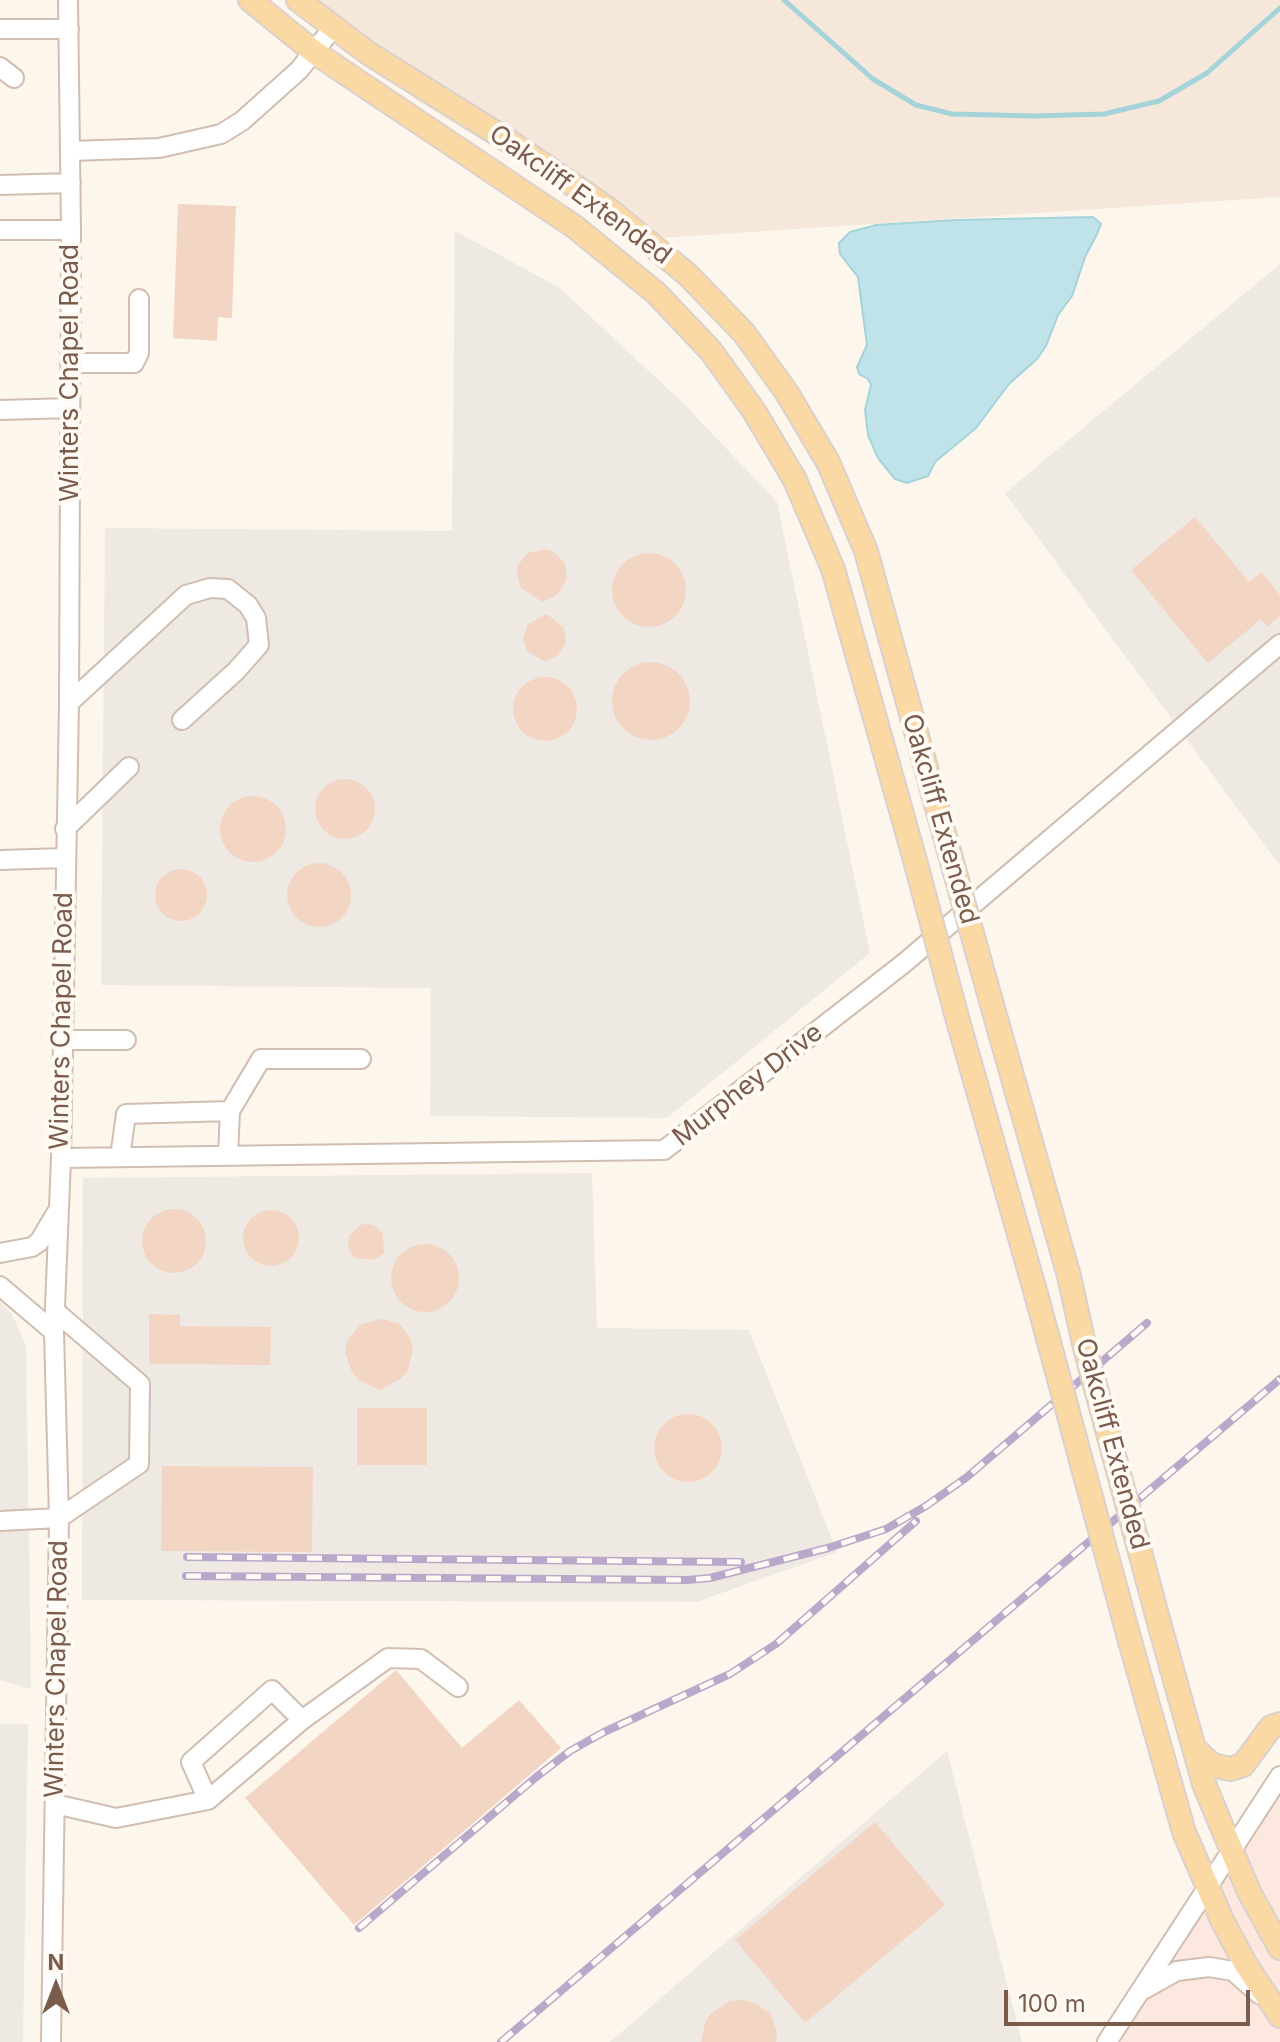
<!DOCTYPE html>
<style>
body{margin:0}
#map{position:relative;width:1280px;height:2042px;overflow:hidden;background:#fdf6ec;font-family:Inter,sans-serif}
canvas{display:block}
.north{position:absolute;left:16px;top:1946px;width:80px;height:80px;-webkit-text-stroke:6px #fffaf3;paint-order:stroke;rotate:0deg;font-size:22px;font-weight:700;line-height:32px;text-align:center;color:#7a5c4d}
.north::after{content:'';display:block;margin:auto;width:28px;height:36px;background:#7a5c4d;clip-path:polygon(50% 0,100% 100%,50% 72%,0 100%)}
.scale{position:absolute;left:1004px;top:1990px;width:246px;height:36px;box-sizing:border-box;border:4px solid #7a5c4d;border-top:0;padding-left:10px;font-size:24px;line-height:28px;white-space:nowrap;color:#7a5c4d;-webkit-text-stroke:6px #fffaf3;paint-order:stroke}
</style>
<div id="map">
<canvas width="1280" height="2042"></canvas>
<div class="north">N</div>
<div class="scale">100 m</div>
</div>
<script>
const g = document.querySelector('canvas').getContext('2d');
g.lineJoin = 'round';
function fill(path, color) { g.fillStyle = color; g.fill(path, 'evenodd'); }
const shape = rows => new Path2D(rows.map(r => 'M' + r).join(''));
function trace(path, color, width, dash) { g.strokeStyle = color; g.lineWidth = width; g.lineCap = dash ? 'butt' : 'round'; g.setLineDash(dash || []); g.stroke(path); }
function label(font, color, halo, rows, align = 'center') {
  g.font = font + ' Inter,sans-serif'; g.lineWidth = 8; g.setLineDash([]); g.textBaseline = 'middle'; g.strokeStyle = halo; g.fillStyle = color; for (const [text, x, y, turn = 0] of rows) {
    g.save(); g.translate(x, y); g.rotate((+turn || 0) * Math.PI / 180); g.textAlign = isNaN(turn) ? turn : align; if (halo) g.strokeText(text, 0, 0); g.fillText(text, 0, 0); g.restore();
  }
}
const residential = shape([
 [297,0,1280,0,1280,197,645,239,416,100]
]);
const commercial = shape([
 [1280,1771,1280,2042,1113,2042]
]);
const industrial = shape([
 [455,231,560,288,684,404,777,502,870,953,667,1118,430,1116,431,988,101,985,105,528,452,531],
 [1280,264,1280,866,1005,493],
 [592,1173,597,1328,749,1330,837,1552,696,1602,82,1600,83,1178],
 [0,1302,12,1314,26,1346,31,1689,0,1680],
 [0,1724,28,1724,23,2042,0,2042],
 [947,1751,1022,2042,610,2042]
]);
const water = shape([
 [1093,217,1101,224,1097,234,1085,257,1072,296,1058,315,1046,346,1037,359,1009,384,976,428,935,462,928,476,907,483,895,479,878,458,868,435,865,410,871,385,868,379,859,374,857,367,867,345,858,277,840,254,839,243,850,232,876,225,956,220,1093,217]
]);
const stream = shape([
 [784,0,873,79,916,105,952,114,1035,116,1104,114,1159,101,1207,73,1280,8]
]);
const building = shape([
 [178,204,236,206,232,318,218,317,217,341,173,338],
 [1195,517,1249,582,1261,572,1280,595,1280,616,1267,627,1261,619,1208,663,1131,570],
 [544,549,553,551,565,563,567,579,558,594,542,602,521,588,517,573,518,565,528,553],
 '612 590a37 37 0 1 1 74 0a37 37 0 1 1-74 0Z',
 [547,614,564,628,566,643,558,655,545,662,527,651,523,638,528,624],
 '612 701a39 39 0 1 1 78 0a39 39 0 1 1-78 0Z',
 '513 709a32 32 0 1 1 64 0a32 32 0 1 1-64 0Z',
 '315 809a30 30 0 1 1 60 0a30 30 0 1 1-60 0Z',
 '220 829a33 33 0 1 1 66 0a33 33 0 1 1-66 0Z',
 '287 895a32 32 0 1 1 64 0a32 32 0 1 1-64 0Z',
 '155 895a26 26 0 1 1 52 0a26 26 0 1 1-52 0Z',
 '142 1241a32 32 0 1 1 64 0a32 32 0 1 1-64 0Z',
 '243 1238a28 28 0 1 1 56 0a28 28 0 1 1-56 0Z',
 [362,1224,374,1225,383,1234,384,1254,372,1260,355,1258,348,1248,349,1236],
 '391 1278a34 34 0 1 1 68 0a34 34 0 1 1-68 0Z',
 [149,1314,180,1315,180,1326,271,1327,270,1365,149,1364],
 [382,1319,399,1323,410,1338,413,1349,408,1371,400,1379,380,1390,359,1380,352,1372,345,1352,347,1341,361,1324],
 [357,1408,427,1408,427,1465,357,1465],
 '654 1448a34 34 0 1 1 68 0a34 34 0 1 1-68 0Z',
 [162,1466,313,1467,312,1552,161,1551],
 [396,1670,462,1748,519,1700,561,1748,354,1925,245,1798],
 [875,1822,945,1905,805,2023,735,1940],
 [743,2000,755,2003,771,2014,777,2032,776,2042,701,2042,705,2024,710,2014,730,2001]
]);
const minor = shape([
 [0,29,69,29],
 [0,67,14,78],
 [71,151,159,148,221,134,242,121,299,70,333,28],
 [0,185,71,183],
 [0,230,71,230],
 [70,363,134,363,139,353,139,299],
 [0,410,70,408],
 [69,703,186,595,210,588,228,589,248,605,256,618,259,645,236,671,182,720],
 [65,829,129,767],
 [0,860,65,858],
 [62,1040,126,1040],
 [228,1155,230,1111,261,1059,361,1059],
 [120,1157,126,1114,230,1111],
 [61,1158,664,1150,903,964,1280,644],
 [0,1253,32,1247,39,1242,57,1212],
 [0,1286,54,1332],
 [0,1521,59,1518,139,1464,140,1384,55,1311],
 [302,1720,388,1658,421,1659,458,1687],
 [55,1804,116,1818,208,1800,302,1720,272,1690,191,1762,208,1800],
 [1143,1990,1177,1971,1209,1967,1233,1971,1259,1994],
 [51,2042,59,1518,54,1332,61,1158,69,703,71,230,68,0],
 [1107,2042,1280,1776]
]);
const major = shape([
 [250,0,314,52,575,227,656,293,711,351,754,411,795,480,833,569,913,853],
 [298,0,368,53,504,138,607,208,688,275,744,333,787,393,828,462,866,551,944,833],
 [991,1001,1069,1276],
 [958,1021,1036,1294],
 [1161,1630,1204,1784,1249,1892,1280,1948],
 [1131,1645,1184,1832,1222,1920,1246,1965,1280,2016],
 [1195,1749,1212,1765,1230,1769,1243,1765,1271,1727,1280,1724]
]);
const rail = shape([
 [187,1557,741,1562],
 [186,1576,687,1580,710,1578,828,1548,886,1529,926,1506,967,1477,1147,1323],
 [359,1928,535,1778,570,1751,604,1732,730,1674,776,1644,916,1521],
 [501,2042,1280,1379]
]);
const majorBridge = shape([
 [944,833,991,1001],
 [913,853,958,1021],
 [1069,1276,1084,1344,1161,1630],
 [1036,1294,1131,1645]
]);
const streetNames = [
 ["Oakcliff Extended",580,195,36],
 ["Winters Chapel Road",70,373,-90],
 ["Oakcliff Extended",940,819,74],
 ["Winters Chapel Road",62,1021,-89],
 ["Murphey Drive",748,1085,-38],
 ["Oakcliff Extended",1112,1444,75],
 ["Winters Chapel Road",57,1669,-89]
];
fill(residential, '#f5e8da');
fill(commercial, '#fde8e0');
fill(industrial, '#efe9e4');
fill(water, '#bfe3e8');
trace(water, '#a5d3da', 2);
trace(stream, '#a5d3da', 5);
fill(building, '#f3d5c3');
trace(minor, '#d1beb0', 22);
trace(major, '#dad1cd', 26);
trace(minor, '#fff', 18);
trace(major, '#fbd9a5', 22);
trace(rail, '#b9a8c9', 8);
trace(rail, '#fffaf3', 5, [15]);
trace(majorBridge, '#dad1cd', 26, []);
trace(majorBridge, '#fbd9a5', 22);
label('26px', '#7a5c4d', '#fffaf3', streetNames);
</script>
